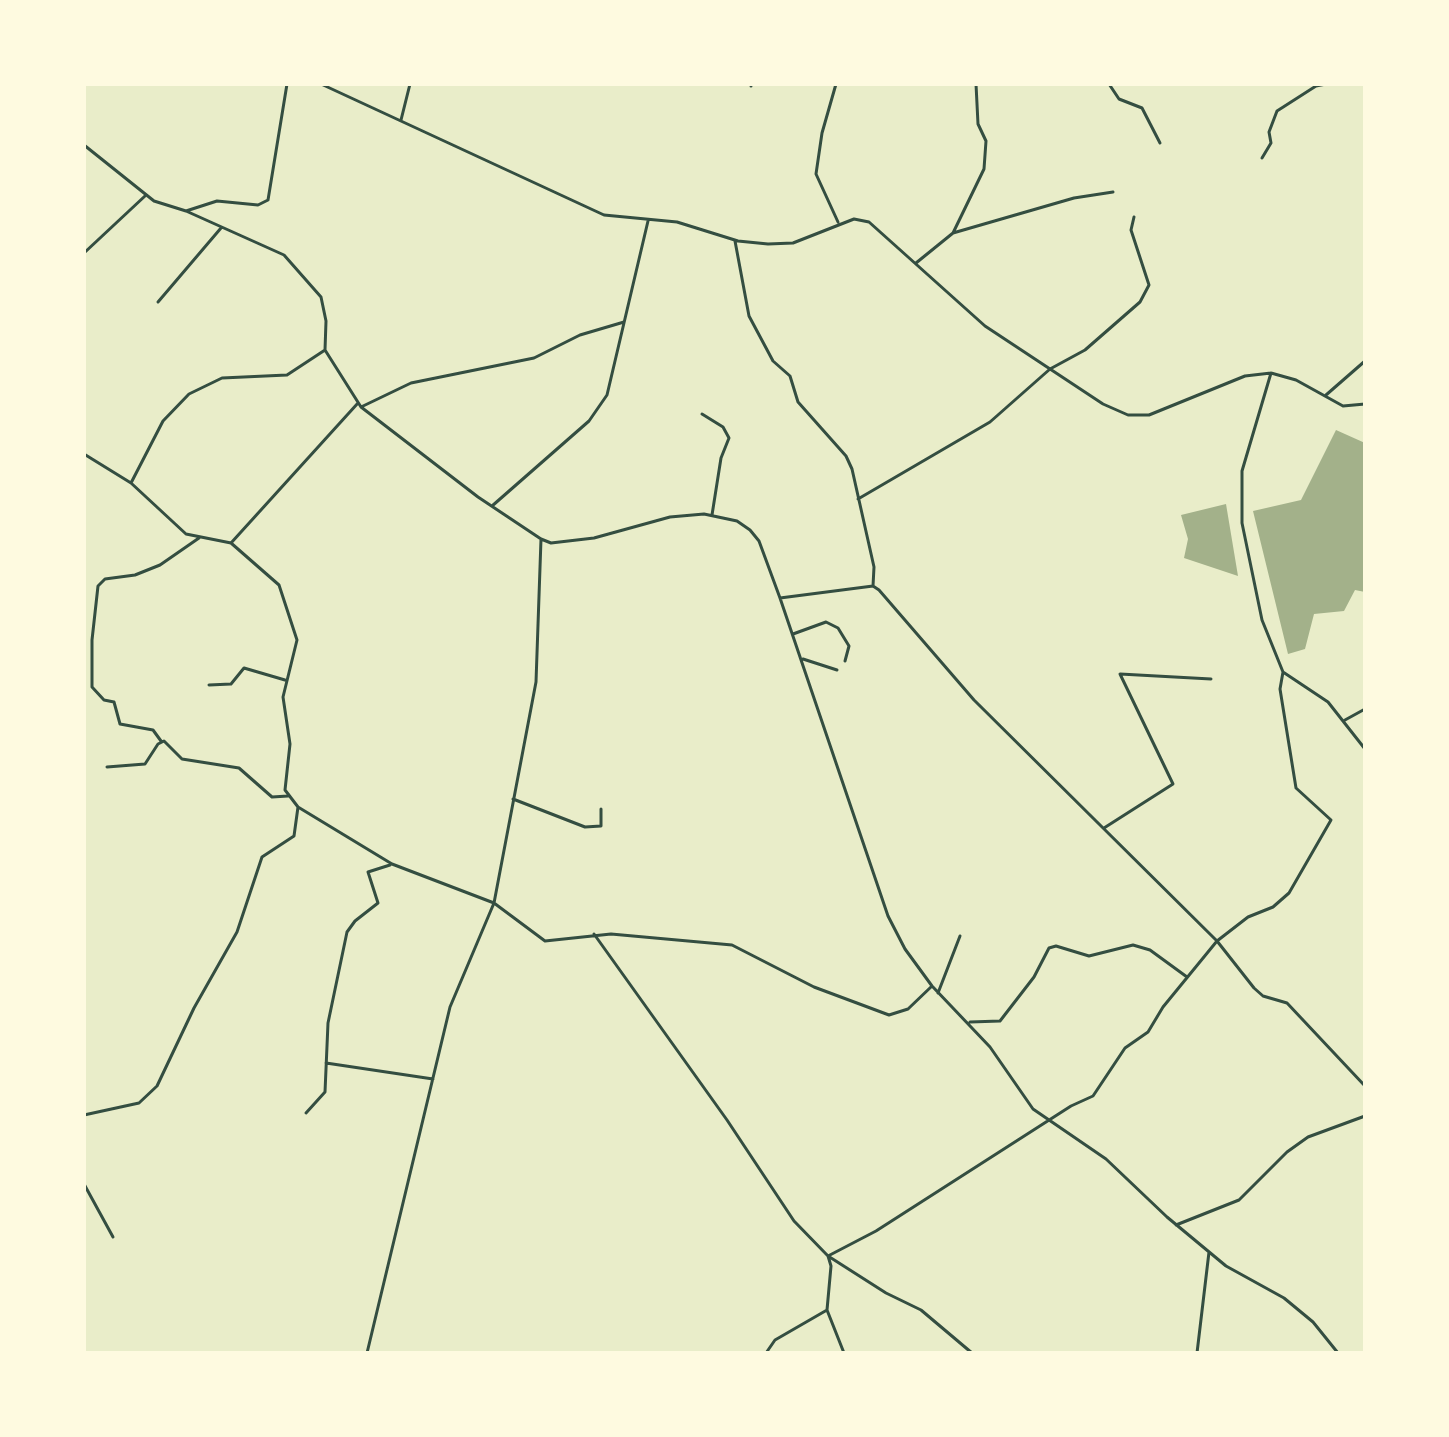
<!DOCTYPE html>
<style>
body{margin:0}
#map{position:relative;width:1449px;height:1437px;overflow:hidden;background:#e9edc9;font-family:Arial,sans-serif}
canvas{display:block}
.frame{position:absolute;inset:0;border:86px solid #fefae0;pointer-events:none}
</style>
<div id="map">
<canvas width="1449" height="1437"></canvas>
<div class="frame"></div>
</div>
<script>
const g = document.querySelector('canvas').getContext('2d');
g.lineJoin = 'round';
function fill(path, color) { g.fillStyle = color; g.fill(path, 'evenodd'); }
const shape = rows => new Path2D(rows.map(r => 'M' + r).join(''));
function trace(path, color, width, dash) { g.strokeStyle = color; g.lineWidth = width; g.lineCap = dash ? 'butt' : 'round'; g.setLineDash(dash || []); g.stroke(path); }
const water = shape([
 [1336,430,1365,443,1365,592,1355,590,1344,611,1314,614,1305,649,1288,654,1253,511,1301,500],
 [1226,504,1238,576,1184,558,1188,539,1181,515]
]);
const minor = shape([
 [321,84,604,215,677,222,738,241,768,244,793,243,854,219,869,222,985,326,1103,404,1128,415,1149,415,1245,376,1271,373,1296,380,1343,406,1365,404],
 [751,84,751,86],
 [836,84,822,133,816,174,838,222],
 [1109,84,1119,99,1142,108,1160,143],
 [401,120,410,84],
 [84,145,154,201,186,211,284,255,321,297,326,321,325,350,361,407,478,497,541,539,551,543,594,538,670,517,704,514,737,521,750,530,759,541,780,598,888,916,905,949,932,986,990,1047,1033,1109,1106,1159,1167,1217,1226,1266,1284,1298,1313,1322,1338,1353],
 [1262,158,1271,143,1269,132,1277,111,1316,86,1326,84],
 [186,211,217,201,258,205,268,200,287,84],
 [953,233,1074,198,1113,192],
 [735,241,749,316,773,361,790,376,798,402,846,456,852,469,874,567,873,586],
 [84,253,145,196],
 [916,263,953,233,984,169,986,141,978,124,976,84],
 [158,302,221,228],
 [1271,373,1242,471,1242,523,1262,620,1283,672,1328,702,1365,749],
 [1326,395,1365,361],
 [361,407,411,383,534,358,580,335,624,322],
 [702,414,723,427,729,438,721,458,712,515],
 [84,454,131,483,186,534,231,543,279,585,297,640,283,697,290,744,285,790,298,807,392,864,494,903,545,941,611,934,732,945,814,987,889,1015,908,1009,932,986],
 [131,483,163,421,189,394,222,378,287,375,325,350],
 [858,499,990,422,1050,369,1085,350,1140,302,1149,285,1131,230,1134,217],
 [492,506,589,421,607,395,648,221],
 [231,543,358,403],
 [780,598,873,586,879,590,974,700,1217,941,1254,988,1263,996,1287,1003,1365,1086],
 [793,634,826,622,838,628,849,646,845,661],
 [803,659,837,670],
 [209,685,231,684,244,668,285,680],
 [1345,720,1365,709],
 [161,741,153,730,120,724,114,702,104,700,92,687,92,640,98,586,105,579,135,575,160,565,199,538],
 [107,767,145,764,158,744,164,741,182,759,239,768,272,797,288,796],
 [513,799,585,827,601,826,601,809],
 [1104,828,1173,784,1120,674,1211,679],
 [594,934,727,1120,794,1221,828,1256,831,1266,827,1310,844,1353],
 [938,993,960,936],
 [970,1022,1000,1021,1034,977,1049,948,1056,946,1089,956,1133,945,1150,950,1187,977],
 [326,1063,433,1079],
 [306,1113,325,1092,328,1023,347,932,355,921,378,903,368,872,390,865],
 [84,1115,139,1103,157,1086,194,1008,237,932,262,857,294,836,298,807],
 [84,1184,113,1237],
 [1176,1225,1239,1200,1287,1152,1308,1137,1365,1116],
 [367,1353,450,1007,494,903,536,682,541,539],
 [766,1353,775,1340,827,1310],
 [972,1353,921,1310,886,1293,828,1256,876,1231,1071,1106,1093,1096,1125,1048,1148,1032,1163,1007,1217,941,1248,917,1273,907,1289,893,1331,820,1296,788,1280,689,1283,672],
 [1197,1353,1209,1252]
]);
fill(water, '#a3b18a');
trace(minor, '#344e41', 3);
</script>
